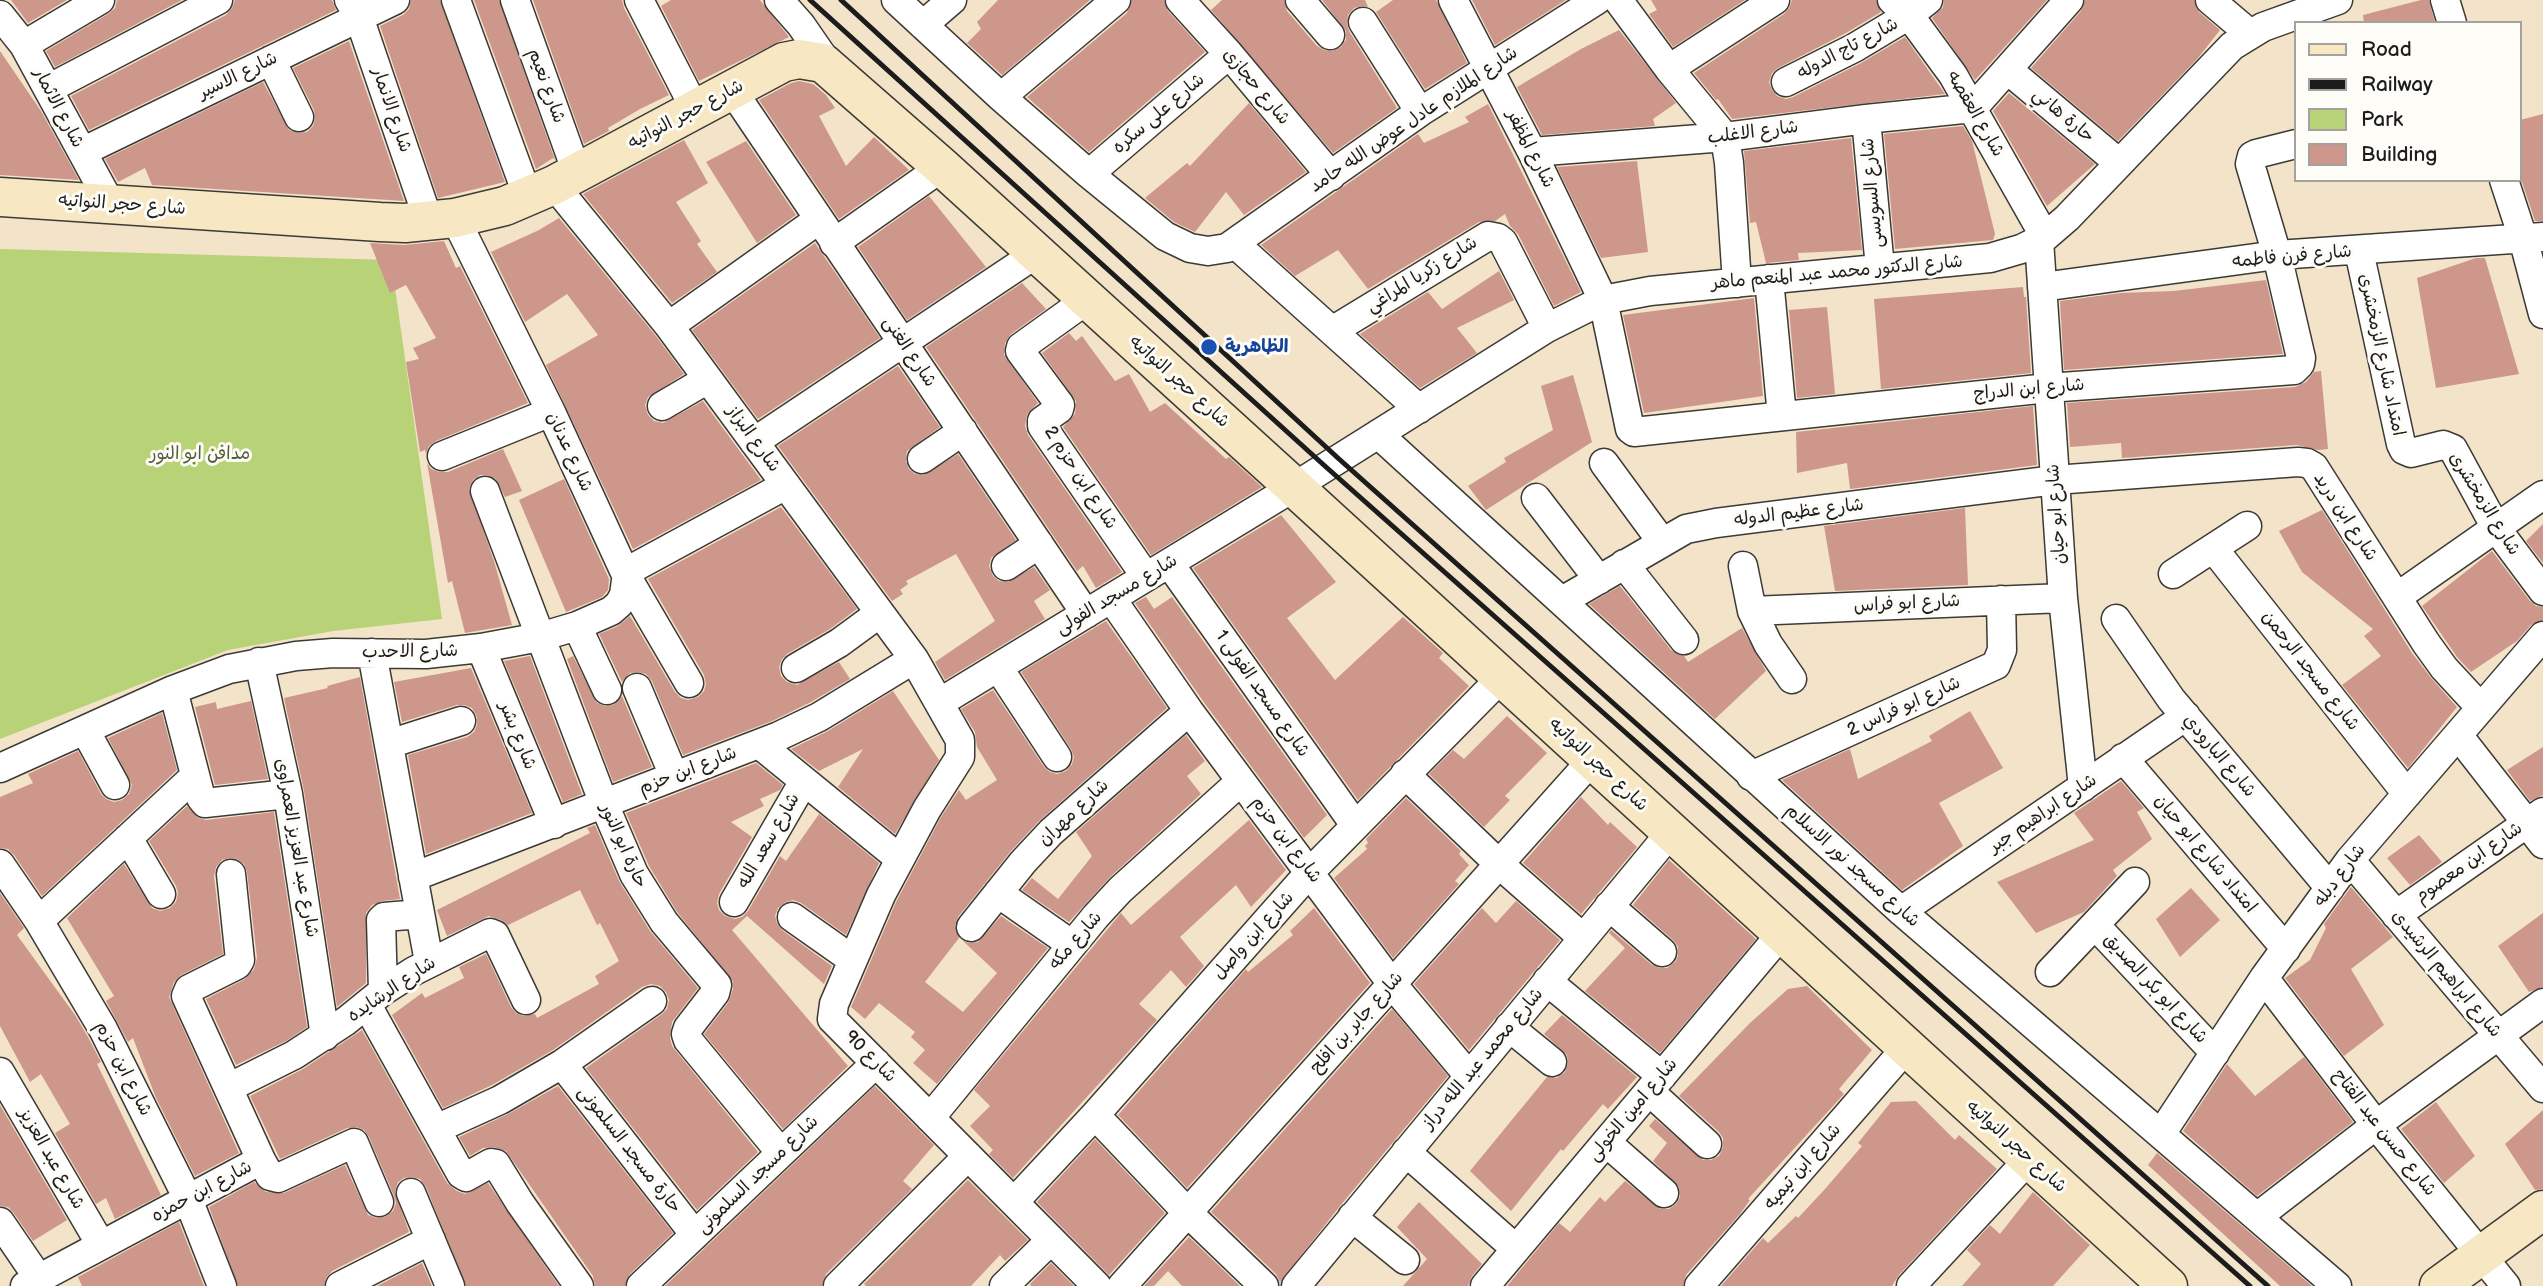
<!DOCTYPE html>
<meta charset="utf-8">
<style>
body{margin:0}
#map{position:relative;width:2543px;height:1286px;overflow:hidden;background:#f3e3c8;font-family:"Balsamiq Sans",sans-serif}
canvas{display:block}
.legend{position:absolute;left:2294px;top:21px;width:228px;height:161px;box-sizing:border-box;background:#fdfcf7;border:2px solid #a3a29f;margin:0;padding:9px 12px;list-style:none;font-size:21px;color:#1c1c1c}
.legend li{display:flex;align-items:center;gap:14px;height:35px}
.legend b{width:35px;border:2px solid #a3a29f}
</style>
<div id="map">
<canvas width="2543" height="1286"></canvas>
<ul class="legend">
<li><b style="height:9px;background:#f7e8c3"></b>Road</li>
<li><b style="height:9px;background:#1c1c1c"></b>Railway</li>
<li><b style="height:19px;background:#b8d277"></b>Park</li>
<li><b style="height:19px;background:#ce978b"></b>Building</li>
</ul>
</div>
<script>
const g = document.querySelector('canvas').getContext('2d');
g.lineJoin = 'round';
function fill(path, color) { g.fillStyle = color; g.fill(path, 'evenodd'); }
const shape = rows => new Path2D(rows.map(r => 'M' + r).join(''));
function trace(path, color, width, dash) { g.strokeStyle = color; g.lineWidth = width; g.lineCap = dash ? 'butt' : 'round'; g.setLineDash(dash || []); g.stroke(path); }
function label(font, color, halo, rows, align = 'center') {
  g.font = font + ' "Balsamiq Sans","Playpen Sans Arabic",sans-serif'; g.lineWidth = 6; g.setLineDash([]); g.textBaseline = 'middle'; g.strokeStyle = halo; g.fillStyle = color; for (const [text, x, y, turn = 0] of rows) {
    g.save(); g.translate(x, y); g.rotate((+turn || 0) * Math.PI / 180); g.textAlign = isNaN(turn) ? turn : align; if (halo) g.strokeText(text, 0, 0); g.fillText(text, 0, 0); g.restore();
  }
}
const green = shape([
 [0,249,391,260,442,619,333,631,228,650,0,739]
]);
const building = shape([
 [11,0,67,0,28,23],
 [117,0,182,0,55,67,46,51,108,14,115,8],
 [235,0,332,0,336,10,89,130,71,96,226,15,232,8],
 [411,0,440,0,505,182,438,198,380,26,403,15,409,9],
 [474,0,499,0,555,160,553,158,536,169],
 [533,0,622,0,624,8,669,95,640,109,608,128,609,131,584,144],
 [671,0,760,0,789,37,699,81,661,6],
 [998,0,1090,0,1002,75,967,43,981,29,977,22],
 [1132,0,1164,0,1168,11,1205,52,1089,152,1027,97,1127,13],
 [1222,0,1284,0,1287,11,1317,46,1324,50,1332,51,1341,47,1346,40,1346,31,1322,0,1365,0,1368,7,1362,6,1354,8,1348,15,1347,23,1349,31,1397,108,1333,153,1211,10],
 [1393,0,1436,0,1467,63,1425,89,1376,12],
 [1472,0,1566,0,1495,45],
 [1651,0,1745,0,1673,47,1649,14,1657,10],
 [1792,0,1876,0,1881,12,1846,33,1778,68,1772,73,1769,82,1772,90,1777,96,1786,99,1793,97,1861,63,1905,37,1945,94,1732,119,1718,99,1716,100,1694,73,1784,14,1789,8],
 [1944,0,2047,0,1975,80,1932,18,1943,7],
 [2085,0,2194,0,2199,12,2220,30,2198,58,2118,141,2031,68,2081,11],
 [2421,0,2429,0,2435,23,2364,23,2363,15],
 [1619,30,1676,103,1653,119,1655,126,1542,135,1517,87,1581,49],
 [349,41,404,201,152,185,145,168,118,182,105,159,263,82,289,130,297,133,307,132,313,126,315,119,314,110,293,68],
 [0,51,41,111,79,180,0,175],
 [799,81,813,84,826,95,835,108,819,116,846,166,874,137,909,170,839,219,759,100,791,83],
 [2009,93,2095,164,2047,206,1993,111],
 [1249,103,1306,172,1244,215,1226,192,1195,232,1174,222,1145,198,1187,163,1190,166],
 [1488,104,1581,292,1554,306,1518,234,1510,226,1505,214,1495,221,1479,222,1368,289,1338,250,1295,276,1261,245,1418,134,1424,143,1469,122,1465,117],
 [2543,114,2543,221,2535,221,2520,176,2520,120],
 [1963,126,1972,141,1995,234,1993,240,1895,249,1884,134],
 [1851,138,1862,250,1798,253,1799,260,1766,263,1756,222,1750,223,1744,151],
 [684,140,708,183,676,202,701,241,697,244,717,272,672,303,583,194],
 [746,141,796,215,757,243,706,162],
 [1637,161,1648,252,1601,258,1557,167],
 [929,196,986,267,907,320,858,247],
 [559,218,656,336,684,374,648,397,645,405,648,415,654,421,663,423,703,401,761,480,633,549,546,365,598,335,567,294,525,322,491,252,539,230],
 [444,241,456,268,460,266,528,403,436,441,429,446,426,454,425,450,420,452,406,362,419,359,413,348,436,338,406,285,390,293,370,243,404,245],
 [815,243,880,338,758,419,692,330],
 [2476,258,2485,258,2519,374,2436,388,2417,278],
 [1499,271,1514,300,1457,328,1477,353,1420,388,1360,334,1428,292,1442,309],
 [2266,280,2283,354,2064,370,2060,301,2121,293,2174,291],
 [1022,283,1046,309,1011,334,1005,343,1004,355,1038,403,1027,414,1025,426,1028,435,1122,572,1096,588,1083,566,1077,571,926,347],
 [2023,287,2024,297,2026,297,2031,373,1881,389,1874,299],
 [1754,298,1763,396,1644,413,1623,315],
 [1827,307,1835,394,1797,398,1789,310],
 [1069,333,1076,341,1082,336,1115,381,1129,374,1150,412,1165,403,1226,459,1229,457,1262,487,1151,555,1063,427,1075,414,1076,401,1042,353],
 [898,366,940,427,907,451,906,461,909,469,915,474,924,475,958,454,1016,540,991,558,989,566,993,576,999,581,1008,582,1034,567,1050,590,1034,601,1045,619,945,680,935,662,995,621,956,554,906,581,908,584,900,590,903,594,892,601,778,446],
 [2321,371,2328,449,2318,450,2297,445,2122,458,2121,443,2070,447,2067,403,2295,387,2306,382,2314,372],
 [1573,375,1592,442,1486,510,1468,486,1506,462,1504,458,1553,430,1541,386],
 [2033,406,2037,465,1850,489,1847,463,1797,473,1796,432],
 [503,449,522,491,505,497,496,479,487,475,480,475,473,480,469,489,494,561,512,625,465,633,452,581,448,583,427,463,431,469,439,472,448,472],
 [564,479,609,579,608,590,602,597,566,612,519,500],
 [781,507,857,609,830,629,787,654,782,659,779,667,781,676,787,682,797,685,839,662,850,679,811,702,772,721,683,755,652,681,646,674,638,672,630,673,622,682,599,634,618,626,630,616,675,692,681,698,688,700,698,697,704,691,706,684,704,675,648,579],
 [1965,508,1968,585,1835,591,1824,526],
 [2322,510,2412,653,2432,679,2457,707,2408,768,2342,685,2381,656,2364,636,2373,629,2302,572,2279,531],
 [1281,515,1336,582,1287,618,1335,680,1403,617,1443,653,1439,658,1469,686,1358,800,1193,568],
 [2543,524,2543,563,2526,541],
 [2492,551,2530,601,2536,606,2543,607,2543,620,2531,625,2517,641,2471,672,2457,657,2422,606],
 [1620,586,1671,650,1684,656,1688,662,1742,628,1766,671,1715,719,1589,604],
 [1146,597,1154,609,1172,597,1327,815,1304,838,1203,701,1135,603],
 [1106,621,1167,708,1039,821,1010,852,958,917,955,925,959,938,925,982,963,1012,997,973,963,941,969,943,978,942,1001,916,1048,948,937,1084,913,1063,925,1050,911,1037,915,1032,879,1003,865,1019,851,1007,896,902,941,817,959,790,966,800,997,780,977,747,975,732,961,709,993,690,1044,767,1050,772,1057,774,1066,771,1072,764,1074,757,1071,749,1021,672],
 [530,656,582,794,563,802,504,661],
 [573,656,597,703,605,706,613,705,622,696,652,767,613,782,567,659],
 [471,668,532,813,426,854,408,755,467,737,474,732,477,725,477,717,472,708,464,705,457,705,402,722,394,682],
 [360,677,400,899,382,901,372,905,366,913,366,983,337,1007,304,791,284,698,328,688,327,686],
 [893,691,939,760,895,834,838,787,863,749,819,771,791,749,828,731],
 [251,701,268,779,215,785,195,707,216,702,217,709],
 [1970,711,2003,768,1939,803,1963,846,1902,890,1782,780,1850,749,1858,779,1932,741,1929,736],
 [162,713,177,770,42,896,14,855,8,849,0,848,0,797,33,783,28,774,78,751,101,794,106,799,114,802,122,800,129,794,132,785,108,738],
 [1507,716,1547,753,1505,796,1510,800,1484,827,1429,774,1453,750,1464,759],
 [1186,735,1205,761,1187,776,1201,794,1109,878,1069,922,1022,890,1032,878,1058,899,1092,856,1076,832],
 [2543,747,2543,795,2530,801,2507,770],
 [756,763,783,785,780,790,760,799,764,806,731,822,752,837,719,894,717,903,719,910,725,916,735,919,742,917,748,911,780,856,786,861,819,814,879,863,846,935,801,903,793,900,786,902,778,908,775,916,777,923,782,930,832,966,824,984,747,916,732,930,848,1066,783,1129,704,1034,728,1003,733,989,733,981,677,912,649,866,626,813],
 [2121,781,2144,808,2137,812,2152,839,2113,870,2117,876,2084,912,2036,933,1997,882,2094,840,2074,813],
 [1581,797,1608,825,1610,822,1637,847,1581,914,1523,863],
 [1406,798,1461,851,1459,854,1469,865,1455,881,1459,884,1393,958,1334,878,1367,849,1365,846,1368,843,1366,839],
 [187,806,198,818,206,820,274,812,307,1027,286,1041,236,1065,206,999,245,979,254,969,257,958,247,872,244,864,237,859,229,858,222,860,216,867,214,876,223,954,181,975,174,982,169,997,239,1153,195,1176,156,1098,133,1038,128,1042,106,1001,114,996,67,918,124,864,152,908,160,911,170,908,176,902,178,893,176,886,149,841],
 [1249,820,1286,870,1251,907,1236,885,1180,937,1204,966,1186,987,1171,970,1139,1004,1157,1020,1013,1178,989,1154,993,1150,970,1126,990,1106,974,1090,1121,913,1131,925],
 [595,825,619,881,650,931,698,988,672,1022,670,1038,672,1046,758,1152,697,1210,586,1068,662,1014,667,1009,669,1000,666,992,660,986,651,984,642,987,553,1050,492,1085,443,1108,392,1015,422,993,425,998,464,978,459,967,486,954,511,1007,516,1013,524,1016,535,1014,537,1018,599,984,595,976,619,961,600,923,597,925,580,890,508,925,501,920,489,916,447,936,437,910,590,833,587,828],
 [2419,835,2442,862,2410,885,2387,858],
 [1669,860,1756,939,1660,1053,1585,991,1625,948,1609,933,1611,930,1652,965,1660,968,1667,968,1675,962,1678,956,1678,947,1673,940,1633,905],
 [2351,887,2393,937,2351,969,2384,1025,2344,1056,2285,978,2310,960,2326,928,2324,924],
 [2191,888,2220,920,2180,957,2156,919],
 [0,893,24,928,17,935,75,1015,88,1037,101,1062,97,1064,161,1195,115,1219,106,1198,96,1204,55,1133,70,1124,41,1074,30,1082,0,1026],
 [1516,901,1560,940,1469,1050,1414,984,1482,908,1496,923],
 [1314,908,1370,983,1187,1188,1118,1115,1246,969,1248,972,1293,935,1290,931],
 [2543,913,2543,987,2529,992,2498,946],
 [1807,986,1872,1050,1839,1089,1844,1094,1748,1199,1750,1200,1740,1214,1686,1275,1683,1286,1507,1286,1559,1223,1570,1232,1600,1197,1605,1202,1625,1181,1660,1209,1669,1209,1676,1204,1680,1197,1679,1187,1653,1161,1667,1143,1649,1126,1655,1119,1703,1160,1711,1160,1719,1156,1723,1147,1723,1138,1719,1132,1679,1096,1750,1023,1788,989],
 [1392,1009,1448,1076,1340,1206,1280,1282,1276,1274,1211,1212],
 [1562,1015,1637,1077,1608,1109,1603,1104,1563,1151,1561,1149,1511,1211,1470,1171,1547,1077,1557,1078,1565,1072,1568,1064,1567,1055,1544,1034],
 [362,1030,447,1183,457,1191,465,1194,488,1183,559,1286,466,1286,426,1187,420,1179,412,1177,404,1178,398,1182,395,1192,409,1232,332,1271,326,1278,324,1286,238,1286,209,1207,254,1182,266,1192,284,1193,345,1165,368,1215,376,1218,385,1217,393,1211,396,1203,394,1196,369,1137,364,1130,356,1127,347,1128,280,1159,250,1096,303,1069],
 [2304,1057,2353,1122,2257,1196,2183,1131,2227,1064,2255,1096],
 [558,1086,673,1233,630,1274,625,1286,595,1286,593,1276,506,1151,493,1147,483,1148,470,1156,459,1137,508,1114],
 [875,1086,934,1145,903,1181,912,1189,826,1274,822,1286,665,1286],
 [1916,1101,1955,1140,1959,1135,1997,1169,1899,1275,1892,1286,1721,1286,1763,1238,1768,1243,1796,1216,1798,1218,1825,1189,1862,1146,1858,1143,1891,1102],
 [2436,1102,2475,1156,2444,1183,2401,1129],
 [0,1105,67,1220,33,1241,13,1212,8,1207,0,1206],
 [2543,1110,2543,1189,2535,1190,2505,1144],
 [1095,1139,1165,1213,1109,1275,1037,1202],
 [2157,1153,2312,1286,2280,1286,2148,1165],
 [968,1180,1028,1240,1005,1261,1000,1255,971,1286,866,1286,864,1284],
 [2033,1192,2090,1245,2053,1286,1962,1286,1981,1264,1967,1250,1990,1225,2000,1234],
 [1419,1202,1482,1264,1472,1276,1468,1286,1403,1286,1427,1259,1397,1227],
 [179,1222,204,1286,82,1286,78,1277],
 [1189,1237,1240,1286,1182,1286,1168,1271,1154,1286,1144,1286],
 [422,1263,432,1286,377,1286],
 [1051,1263,1074,1286,1031,1286,1030,1284]
]);
const street = shape([
 [349,0,359,17,429,222],
 [456,0,528,197],
 [515,0,577,173],
 [639,0,695,109],
 [779,0,801,25,830,67],
 [896,0,1001,97,1089,174,1165,236,1190,248,1208,251,1227,248,1420,112,1597,0],
 [1180,0,1229,54,1331,176],
 [1300,0,1330,35],
 [1453,0,1532,152,1603,300,1630,429,1634,432,2048,388,2294,370,2300,364,2301,358,2277,255,2250,164,2252,156,2256,154,2296,144],
 [1618,0,1669,69,1725,137,1729,163,1737,283],
 [1892,0,1909,15,1953,75,2045,237],
 [2210,0,2249,33],
 [2445,0,2452,23],
 [0,15,24,45,111,205],
 [1363,22,1420,112],
 [923,25,952,0],
 [24,45,100,0],
 [271,60,299,117],
 [1669,69,1775,0],
 [2008,70,2119,163],
 [1786,82,1854,48,1909,15,1928,0],
 [48,89,218,0],
 [732,90,1086,614],
 [1001,97,1116,0],
 [1866,119,1880,268],
 [82,152,395,0],
 [1532,152,1725,137,1866,119,1973,108,2069,0],
 [1089,174,1229,54],
 [2504,180,2523,238,2543,314],
 [554,185,669,326,880,613,914,659,960,740,960,757,927,809,881,895,834,1004,832,1019,1097,1286],
 [455,218,551,412,627,577,689,683],
 [2039,240,2063,598,2083,787],
 [834,243,942,167],
 [1234,243,1419,409],
 [2359,251,2401,444,2404,450,2411,453,2443,445,2453,449,2496,528,2543,591],
 [1769,279,1782,416],
 [2042,287,2277,255,2543,237],
 [1088,299,1021,347,1020,351,1060,405,1059,409,1042,421,1042,426,1146,577],
 [669,326,818,220],
 [1332,331,1488,236,1498,238,1503,242,1547,328],
 [662,406,708,379],
 [1378,434,1901,911,2337,1286],
 [754,442,1037,253],
 [442,456,551,412],
 [922,459,963,431],
 [1604,463,1662,542],
 [485,491,604,804,634,874,664,922,717,985,715,993,688,1028,686,1034,688,1040,781,1153],
 [1536,498,1599,580],
 [2213,548,2407,794],
 [1169,563,1355,825],
 [1624,564,1684,640],
 [1006,566,1039,544],
 [1743,566,1752,611,1768,644,1792,679],
 [2173,574,2247,526],
 [2397,597,2543,495],
 [1111,598,1189,711,1392,984,1469,1076],
 [1562,601,1686,529,1716,523,2055,480,2298,462,2307,463,2314,467,2426,643,2444,668,2481,708],
 [1752,611,2063,598],
 [2116,619,2171,699,2330,888],
 [577,626,607,690],
 [481,648,554,824],
 [372,653,429,962],
 [259,662,288,794,325,1036],
 [998,667,1057,757],
 [796,668,839,643,880,613],
 [637,688,674,776],
 [173,690,201,798,205,803,288,794],
 [939,703,1294,487,1547,328,1603,300,1650,291,1990,258,2021,249,2045,237,2067,218,2232,46,2263,27,2338,0],
 [85,730,115,785],
 [2458,735,2543,844],
 [389,744,461,721],
 [759,744,900,859],
 [2123,758,2286,949],
 [0,768,173,690,229,669,296,656,333,653,426,654,481,648,540,637,577,626,611,611,619,604,624,595,626,580,635,567,786,485],
 [1405,774,1499,864,1583,938],
 [1751,776,1996,665,2002,650,2001,600],
 [128,838,161,894],
 [2350,860,2543,1088],
 [0,864,39,921,103,1029,188,1199,222,1286],
 [231,874,240,960,237,965,189,989,186,996,261,1160],
 [413,877,779,736,819,717,914,659],
 [998,893,1071,944],
 [734,902,804,781],
 [1609,906,1662,952],
 [1901,911,2186,716],
 [2396,915,2543,812],
 [792,917,853,960],
 [39,921,195,776],
 [2095,925,2215,1053],
 [971,927,1023,862,1051,832,1189,711],
 [2050,972,2135,882],
 [2264,978,2376,1125,2506,1286],
 [1547,981,1662,1076],
 [383,991,381,920,384,917,420,914],
 [367,1005,461,1174,466,1177,491,1163,496,1164,520,1203,579,1286],
 [1509,1027,1552,1062],
 [562,1064,695,1235],
 [0,1072,101,1245],
 [228,1088,294,1055,346,1021,383,991,414,971,490,933,495,935,526,1000],
 [1649,1091,1707,1144],
 [1095,1115,1187,1212,1264,1286],
 [930,1118,1096,916,1120,890,1241,781],
 [436,1129,500,1100,562,1064,652,1001],
 [2161,1134,2264,978,2350,860,2543,636],
 [1606,1142,1664,1193],
 [1406,1152,1516,1249],
 [411,1193,450,1286],
 [1014,1202,1095,1115,1310,872,1502,677],
 [1352,1217,1405,1260],
 [2257,1217,2376,1125,2543,1003],
 [0,1222,39,1279],
 [25,1286,261,1160,270,1176,278,1178,354,1143,379,1202],
 [340,1286,431,1240],
 [641,1286,876,1063],
 [838,1286,968,1156],
 [1004,1286,1051,1240],
 [1122,1286,1592,760],
 [1296,1286,1671,832],
 [1485,1286,1782,933],
 [1699,1286,1907,1047],
 [1911,1286,2029,1159]
]);
const secondary = shape([
 [0,197,380,222,405,223,455,218,505,206,554,185,784,62,799,59,823,63,942,167,1294,487,2168,1286],
 [2439,1286,2543,1210]
]);
const rail = shape([
 [810,0,1326,467,2250,1286],
 [841,0,1339,459,2268,1286]
]);
const markers = [
 [1209,347,9,"#1a4fb4"]
];
const streetNames = [
 ["شارع تاج الدوله",1848,49,-28],
 ["شارع الاسير",238,76,-26],
 ["شارع نعيم",546,86,70],
 ["شارع حجازى",1256,87,50],
 ["شارع الاثمار",58,108,62],
 ["شارع الانمار",391,110,71],
 ["شارع على سكره",1159,114,-40],
 ["شارع العقصه",1975,114,60],
 ["شارع حجر النواتيه",686,115,-28],
 ["حارة هاني",2063,116,40],
 ["شارع الملازم عادل عوض الله حامد",1414,120,-34],
 ["شارع الاغلب",1753,133,-7],
 ["شارع المظفر",1530,149,63],
 ["شارع السويسى",1873,193,-95],
 ["شارع حجر النواتيه",122,205,4],
 ["شارع فرن فاطمه",2292,257,-5],
 ["شارع الدكتور محمد عبد المنعم ماهر",1837,273,-5],
 ["شارع زكريا المراغي",1422,275,-32],
 ["شارع الغنى",909,352,56],
 ["امتداد شارع الزمخشرى",2381,355,78],
 ["شارع حجر النواتيه",1179,382,42],
 ["شارع ابن الدراج",2029,390,-5],
 ["شارع البزاز",753,439,54],
 ["شارع عدنان",569,452,65],
 ["شارع ابن حزم 2",1080,478,57],
 ["شارع الزمخشرى",2484,504,58],
 ["شارع عظيم الدوله",1799,513,-7],
 ["شارع ابو حيان",2057,514,-94],
 ["شارع ابن دريد",2345,517,57],
 ["شارع مسجد الفولى",1117,595,-31],
 ["شارع ابو فراس",1907,604,-3],
 ["شارع الاحدب",410,652,-1],
 ["شارع مسجد الرحمن",2310,671,52],
 ["شارع مسجد الفولى 1",1262,694,55],
 ["شارع ابو فراس 2",1904,707,-24],
 ["شارع بشر",517,736,68],
 ["شارع البارودي",2219,756,50],
 ["شارع حجر النواتيه",1598,765,43],
 ["شارع ابن حزم",688,771,-21],
 ["شارع مهران",1074,813,-43],
 ["شارع ابراهيم جبر",2043,814,-34],
 ["شارع ابن حزم",1286,840,53],
 ["شارع سعد الله",769,841,-60],
 ["حارة ابو النور",623,846,66],
 ["شارع عبد العزيز العمراوى",296,848,80],
 ["امتداد شارع ابو حيان",2205,854,50],
 ["شارع ابن معصوم",2469,863,-35],
 ["شارع مسجد نور الاسلام",1852,866,42],
 ["شارع دبله",2340,876,-53],
 ["شارع ابن واصل",1254,936,-48],
 ["شارع مكه",1076,941,-49],
 ["شارع ابراهيم الرشيدى",2446,974,50],
 ["شارع ابو بكر الصديق",2155,989,47],
 ["شارع الرشايده",392,990,-34],
 ["شارع جابر بن افلح",1357,1023,-48],
 ["شارع 90",870,1057,45],
 ["شارع محمد عبد الله دراز",1483,1059,-50],
 ["شارع ابن حزم",123,1069,63],
 ["شارع امين الخولى",1633,1110,-50],
 ["شارع حسن عبد الفتاح",2384,1133,52],
 ["شارع حجر النواتيه",2016,1147,42],
 ["حارة مسجد السلمونى",629,1150,52],
 ["شارع عبد العزيز",51,1159,60],
 ["شارع ابن تيميه",1803,1167,-49],
 ["شارع مسجد السلمونى",758,1175,-44],
 ["شارع ابن حمزه",202,1192,-28]
];
const transitNames = [
 ["الظاهرية",1225,347]
];
const parkNames = [
 ["مدافن ابو النور",200,454]
];
fill(green, '#b8d277');
fill(building, '#ce978b');
trace(street, '#3c3a36', 31);
trace(secondary, '#3c3a36', 41);
trace(street, '#fff', 28);
trace(secondary, '#f7e8c3', 38);
trace(rail, '#1c1c1c', 5);
for (const [x, y, r, color] of markers) { const dot = new Path2D(); dot.arc(x, y, r, 0, 2 * Math.PI); g.fillStyle = color; g.fill(dot); trace(dot, '#fdfcf7', 2.5); }
label('18px', '#1c1c1c', '#fdfcf7', streetNames);
label('bold 18px', '#164399', '#fdfcf7', transitNames, 'left');
label('18px', '#535c3c', '#fdfcf7', parkNames);
</script>
